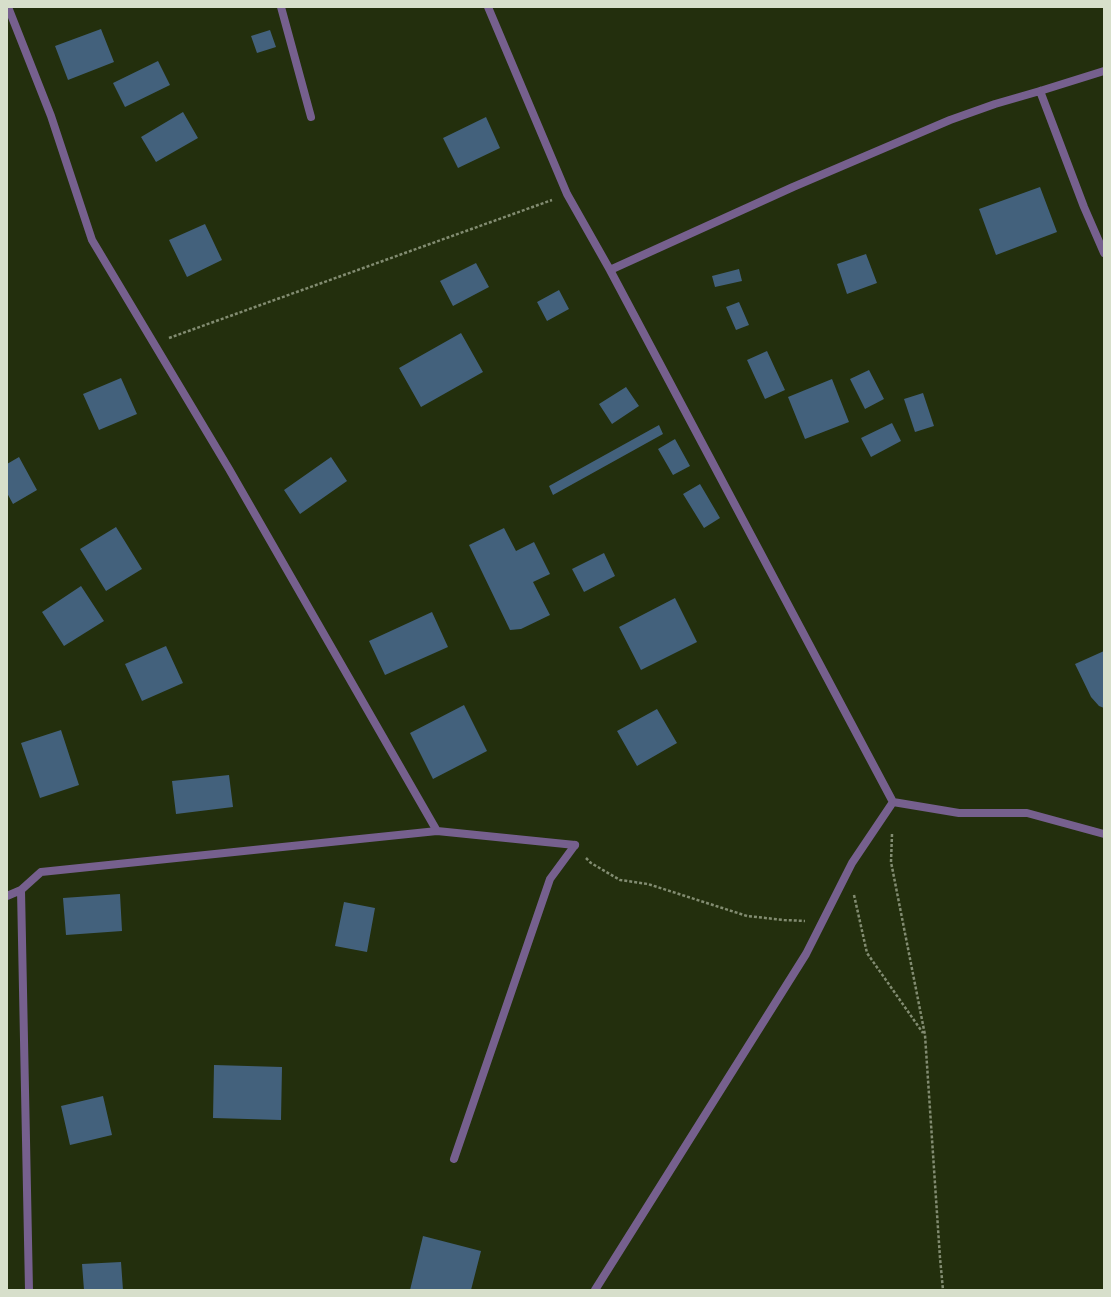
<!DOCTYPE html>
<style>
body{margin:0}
#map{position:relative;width:1111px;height:1297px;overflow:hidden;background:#232f0d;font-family:"Nunito Sans",sans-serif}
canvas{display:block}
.frame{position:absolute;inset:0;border:8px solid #d7dfcb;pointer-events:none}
</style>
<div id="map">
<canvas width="1111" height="1297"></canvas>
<div class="frame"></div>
</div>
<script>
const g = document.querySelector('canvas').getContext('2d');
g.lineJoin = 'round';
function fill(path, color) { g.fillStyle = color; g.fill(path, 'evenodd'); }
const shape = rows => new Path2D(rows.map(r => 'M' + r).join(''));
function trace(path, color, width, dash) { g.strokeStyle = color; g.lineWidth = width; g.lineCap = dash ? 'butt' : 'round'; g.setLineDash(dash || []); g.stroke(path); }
const building = shape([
 [101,29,114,62,68,80,55,46],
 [270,30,276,47,257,53,251,36],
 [158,61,170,85,125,107,113,83],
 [183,112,198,138,156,162,141,137],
 [486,117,500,148,458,168,443,138],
 [1040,187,1057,232,996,255,979,209],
 [205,224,222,260,187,277,169,240],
 [866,254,877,283,847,294,837,264],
 [476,263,489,287,453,306,440,281],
 [739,269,742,281,715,287,712,276],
 [559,290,569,309,547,321,537,302],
 [739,302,749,325,736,330,726,307],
 [461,333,483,372,421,407,399,368],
 [767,351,785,390,765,399,747,360],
 [869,370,884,399,865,409,850,379],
 [121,378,137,414,99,430,83,394],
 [832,379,849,422,805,439,788,397],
 [626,387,639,406,612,424,599,404],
 [923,393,934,426,915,432,904,399],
 [892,423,901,441,871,457,861,438],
 [659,425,663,434,553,495,549,486],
 [675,439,690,466,673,475,658,449],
 [19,457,37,490,13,504,7,493,7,464],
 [331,457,347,481,300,514,284,490],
 [700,484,720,518,704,528,683,494],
 [116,527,142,569,106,591,80,549],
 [504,528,516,551,534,542,550,574,533,582,550,615,521,629,510,630,469,545],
 [604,553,615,576,584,592,572,569],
 [81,586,104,621,64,646,42,612],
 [675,598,697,642,641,670,619,627],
 [432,612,448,647,385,675,369,641],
 [166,646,183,683,142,701,125,664],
 [1104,651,1104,708,1099,706,1091,697,1075,664],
 [464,705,487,751,433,779,410,733],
 [657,709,677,743,637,766,617,731],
 [61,730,79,785,40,798,21,743],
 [229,775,233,807,176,814,172,781],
 [120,894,122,931,66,935,63,898],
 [344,902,375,908,367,952,335,946],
 [214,1065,282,1067,281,1120,213,1118],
 [103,1096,112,1135,70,1145,61,1106],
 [423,1236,481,1251,471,1290,410,1290],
 [121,1262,123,1290,84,1290,82,1264]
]);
const path = shape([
 [169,338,552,200],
 [892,834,891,862,925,1035,940,1258,943,1290],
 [586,858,591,863,620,880,648,884,747,916,784,920,805,921],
 [854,895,867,953,923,1033]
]);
const lane = shape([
 [281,7,311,117],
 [454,1159,550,879,575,845]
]);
const street = shape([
 [8,7,51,116,92,240,229,469,437,831],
 [488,7,567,194,610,270,893,802,852,863,806,954,595,1290],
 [1040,91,1084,207,1104,253],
 [610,270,793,187,950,120,995,104,1040,91,1104,71],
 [893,802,959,813,1027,813,1104,834],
 [21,890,29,1290],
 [7,896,21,890,41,872,437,831,575,845]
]);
fill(building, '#43617c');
trace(path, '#828c71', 2.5, [3, 2]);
trace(lane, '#76608e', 8);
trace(street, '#76608e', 8);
</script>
